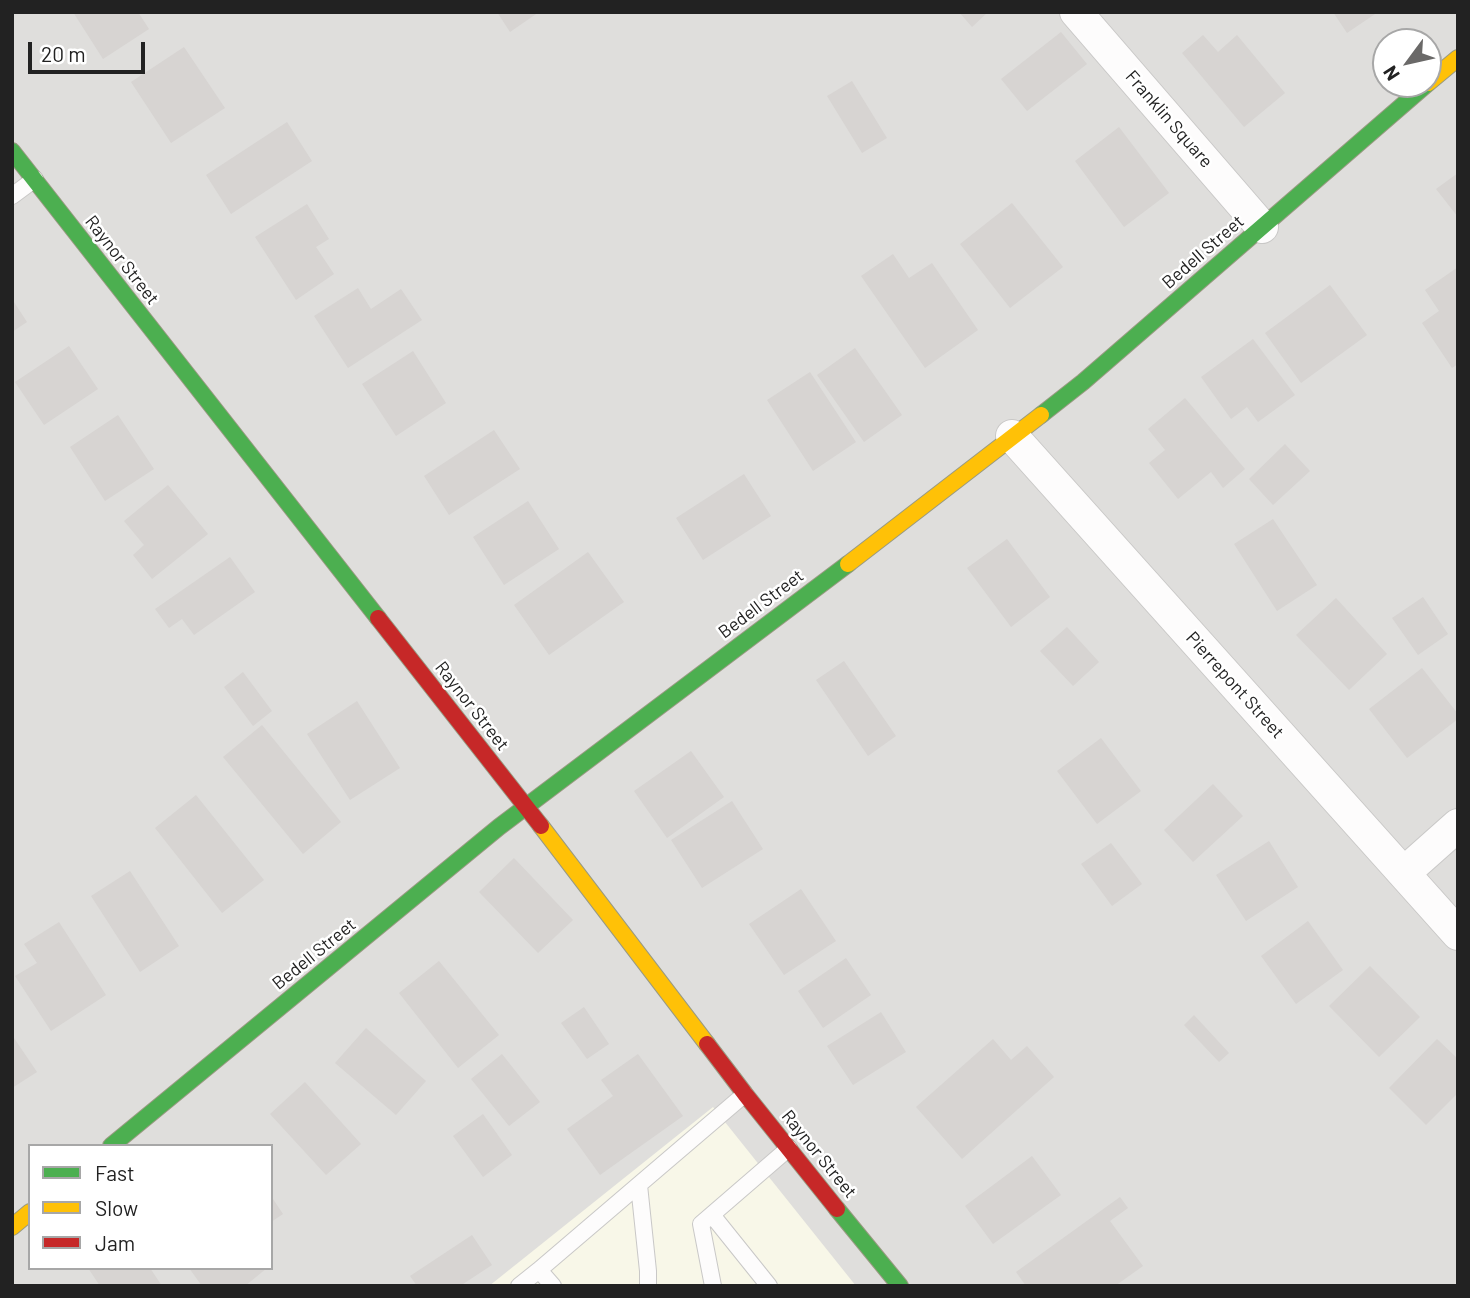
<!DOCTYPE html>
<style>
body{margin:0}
#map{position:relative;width:1470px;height:1298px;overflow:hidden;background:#f0eeeb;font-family:Barlow,sans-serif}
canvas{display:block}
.frame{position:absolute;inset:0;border:14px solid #222;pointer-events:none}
.legend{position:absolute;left:28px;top:1144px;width:245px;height:126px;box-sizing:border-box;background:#fff;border:2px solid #a7a7a7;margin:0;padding:9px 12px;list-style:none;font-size:21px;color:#222}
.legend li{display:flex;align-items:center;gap:14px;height:35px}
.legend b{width:35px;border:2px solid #a7a7a7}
.north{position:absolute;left:1372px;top:28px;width:70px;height:70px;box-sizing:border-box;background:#fff;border:2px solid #a7a7a7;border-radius:50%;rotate:237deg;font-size:19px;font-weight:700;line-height:28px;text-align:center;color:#222}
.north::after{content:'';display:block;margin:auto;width:24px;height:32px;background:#6a6968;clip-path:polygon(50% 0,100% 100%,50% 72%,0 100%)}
.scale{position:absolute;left:28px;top:42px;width:117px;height:32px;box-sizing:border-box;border:4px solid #222;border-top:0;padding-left:9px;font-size:21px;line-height:24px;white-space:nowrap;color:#222;-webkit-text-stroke:5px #fff;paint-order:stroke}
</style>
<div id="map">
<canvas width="1470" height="1298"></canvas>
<div class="frame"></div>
<ul class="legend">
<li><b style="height:9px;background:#4caf50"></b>Fast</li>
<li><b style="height:9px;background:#ffc107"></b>Slow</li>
<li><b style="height:9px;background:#c62828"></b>Jam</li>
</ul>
<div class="north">N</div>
<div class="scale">20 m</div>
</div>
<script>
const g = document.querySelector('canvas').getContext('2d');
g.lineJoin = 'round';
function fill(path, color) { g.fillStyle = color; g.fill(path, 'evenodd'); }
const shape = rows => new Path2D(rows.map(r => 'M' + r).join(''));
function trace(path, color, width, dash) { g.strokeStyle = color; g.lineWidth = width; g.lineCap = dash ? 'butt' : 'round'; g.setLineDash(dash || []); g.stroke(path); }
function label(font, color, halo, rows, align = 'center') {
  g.font = font + ' Barlow,sans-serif'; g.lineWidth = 5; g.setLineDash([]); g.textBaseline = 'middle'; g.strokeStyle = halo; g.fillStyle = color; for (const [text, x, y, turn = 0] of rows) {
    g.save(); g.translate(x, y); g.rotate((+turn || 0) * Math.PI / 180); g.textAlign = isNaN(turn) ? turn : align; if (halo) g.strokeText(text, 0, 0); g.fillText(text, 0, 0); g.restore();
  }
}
const residential = shape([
 [12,12,1458,12,1458,1286,12,1286],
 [1386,42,1428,42,1428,84,1386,84],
 [30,1146,271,1146,271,1268,30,1268]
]);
const education = shape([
 [713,1107,856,1286,489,1286]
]);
const building = shape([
 [73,12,138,12,149,29,103,59],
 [497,12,539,12,510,32],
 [959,12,988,12,972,27],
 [1333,12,1378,12,1347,33],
 [1061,32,1087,64,1027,111,1001,79],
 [1203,35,1218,52,1237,35,1285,93,1244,127,1182,53],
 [184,47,225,108,171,143,131,82],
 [852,81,887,138,862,153,827,96],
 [287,122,312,161,231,214,206,175],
 [1119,127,1169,193,1124,227,1075,161],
 [1458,173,1458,217,1436,189],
 [1012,203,1063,267,1010,308,960,244],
 [307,204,329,239,316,247,334,274,296,300,255,237],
 [893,254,909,278,932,263,978,330,925,368,861,276],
 [1458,267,1458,364,1452,368,1422,323,1439,311,1425,290],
 [1330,285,1367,335,1301,383,1265,333],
 [358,288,371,309,401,289,422,320,348,368,314,316],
 [12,299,27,322,12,332],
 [1253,339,1295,395,1258,422,1247,407,1231,419,1201,377],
 [69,346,98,389,44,425,15,382],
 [855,348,902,415,864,442,817,375],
 [413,351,446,403,396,436,362,384],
 [810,372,856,442,813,471,767,400],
 [1185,398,1245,469,1223,488,1211,472,1178,499,1149,463,1165,450,1148,429],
 [118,415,154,469,105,501,70,447],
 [494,430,520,469,449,515,424,476],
 [1285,444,1310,471,1273,505,1249,479],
 [744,474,771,516,703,560,676,518],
 [168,485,208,534,152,579,133,555,144,545,124,521],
 [528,501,559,549,504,585,473,537],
 [1273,519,1317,585,1277,611,1234,544],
 [1007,539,1050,597,1011,627,967,568],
 [588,552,624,602,549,655,514,605],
 [230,557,255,592,194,635,182,619,169,628,155,609],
 [1423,597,1448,634,1418,655,1392,618],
 [1336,598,1387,654,1349,690,1296,635],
 [1067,627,1099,662,1073,686,1040,651],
 [844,661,896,736,868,756,816,680],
 [1422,668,1458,714,1458,719,1407,758,1369,709],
 [243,672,272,711,253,726,224,687],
 [357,701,400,768,350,800,307,734],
 [262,725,341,822,303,854,223,757],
 [1101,738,1141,791,1097,824,1057,771],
 [691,751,724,797,667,838,634,791],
 [1213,784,1243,816,1193,862,1164,830],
 [196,795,264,880,222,913,155,828],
 [732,801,763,849,702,888,671,840],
 [1269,841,1298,887,1246,921,1216,875],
 [1111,843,1142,884,1112,906,1081,864],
 [514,858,573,920,538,953,479,892],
 [130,871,179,946,140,972,91,896],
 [801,889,836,941,784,975,749,924],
 [1308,921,1343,970,1296,1004,1261,956],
 [59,922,106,995,51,1031,15,976,37,963,24,944],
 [846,958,871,995,823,1028,798,991],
 [439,961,499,1035,458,1068,399,993],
 [1370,966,1420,1017,1379,1057,1329,1006],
 [584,1007,609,1044,587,1059,561,1023],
 [881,1012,906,1052,853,1085,827,1046],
 [1194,1015,1229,1053,1219,1062,1184,1025],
 [366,1028,426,1081,396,1115,335,1063],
 [12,1035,37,1072,12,1088],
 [993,1039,1011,1060,1027,1046,1054,1077,962,1159,916,1107],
 [1437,1039,1458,1059,1458,1093,1426,1125,1389,1088],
 [502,1054,540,1102,509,1126,471,1079],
 [638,1054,683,1116,600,1175,567,1129,613,1096,601,1080],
 [305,1082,361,1144,326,1175,270,1114],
 [483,1114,512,1155,483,1177,453,1136],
 [1032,1156,1061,1195,993,1244,965,1206],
 [271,1196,283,1214,271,1222],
 [1120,1197,1128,1208,1110,1221,1143,1266,1115,1286,1026,1286,1016,1272],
 [472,1235,492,1265,460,1286,417,1286,410,1276],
 [88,1268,150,1268,162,1286,100,1286],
 [189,1268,267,1268,245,1286,202,1286]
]);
const lane = shape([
 [12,196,35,179],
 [639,1185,648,1271,648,1286],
 [712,1215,769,1286],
 [519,1286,539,1270],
 [553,1286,539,1270,745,1094],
 [713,1286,701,1224,789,1148]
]);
const street = shape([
 [1076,12,1262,227],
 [1012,436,1458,934],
 [1404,873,1458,825]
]);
const fast = shape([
 [12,151,378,618],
 [1041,415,1083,382,1427,84],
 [111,1146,499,827,848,564],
 [837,1209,900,1286]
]);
const slow = shape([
 [1428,83,1458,58],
 [848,564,1041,415],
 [541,826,707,1044],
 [12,1227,30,1212]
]);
const jam = shape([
 [378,618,541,826],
 [707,1044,745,1094,837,1209]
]);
const streetNames = [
 ["Franklin Square",1169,119,49],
 ["Bedell Street",1203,252,-41],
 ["Raynor Street",122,260,52],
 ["Bedell Street",761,604,-37],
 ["Pierrepont Street",1235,685,48],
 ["Raynor Street",472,706,52],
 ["Bedell Street",314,954,-39],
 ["Raynor Street",819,1154,51]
];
fill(residential, '#dfdedc');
fill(education, '#f8f7e8');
fill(building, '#d7d4d2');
trace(lane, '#c9c8c7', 18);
trace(street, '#c9c8c7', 34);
trace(fast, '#999a82', 18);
trace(slow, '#999a82', 18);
trace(jam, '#999a82', 18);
trace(lane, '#fdfcfc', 16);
trace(street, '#fdfcfc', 32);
trace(fast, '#4caf50', 16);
trace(slow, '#ffc107', 16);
trace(jam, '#c62828', 16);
label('18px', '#222', '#fff', streetNames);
</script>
